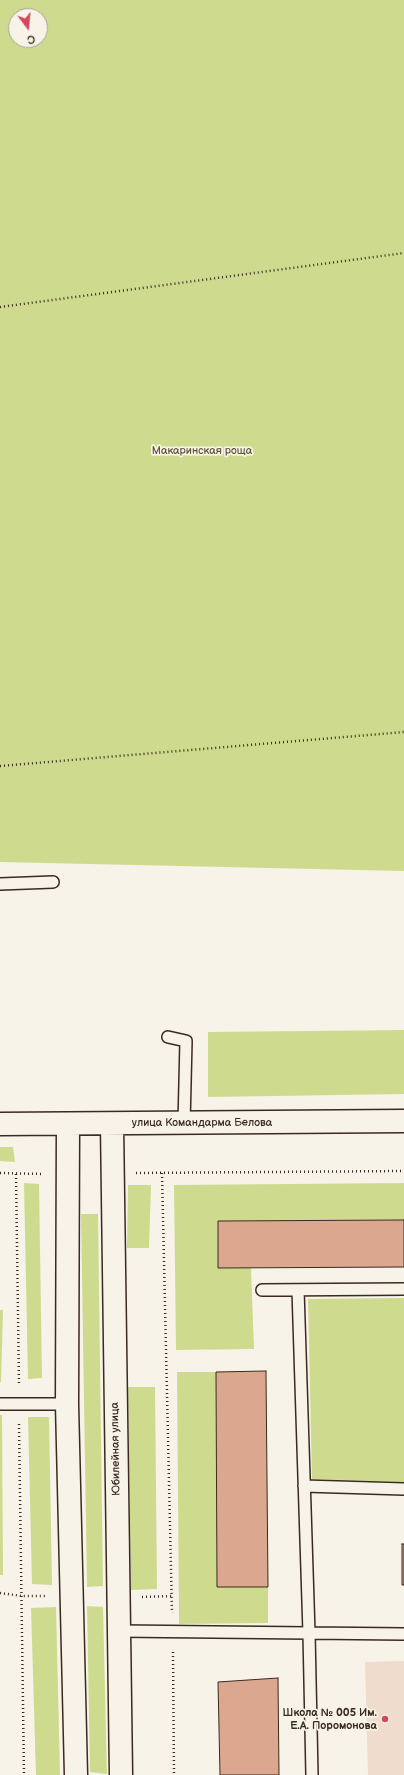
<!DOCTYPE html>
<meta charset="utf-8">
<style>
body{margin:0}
#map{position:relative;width:404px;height:1775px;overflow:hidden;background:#f7f3e8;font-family:"Balsamiq Sans",sans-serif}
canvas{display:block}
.north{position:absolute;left:8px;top:8px;width:40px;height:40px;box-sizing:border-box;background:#f7f3e8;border:1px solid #aca397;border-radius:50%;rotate:164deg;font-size:11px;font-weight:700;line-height:16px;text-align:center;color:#3b2a1e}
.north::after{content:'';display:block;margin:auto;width:14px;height:18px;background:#d1495b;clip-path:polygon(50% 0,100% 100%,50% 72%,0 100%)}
</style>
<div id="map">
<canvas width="404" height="1775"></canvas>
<div class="north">С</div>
</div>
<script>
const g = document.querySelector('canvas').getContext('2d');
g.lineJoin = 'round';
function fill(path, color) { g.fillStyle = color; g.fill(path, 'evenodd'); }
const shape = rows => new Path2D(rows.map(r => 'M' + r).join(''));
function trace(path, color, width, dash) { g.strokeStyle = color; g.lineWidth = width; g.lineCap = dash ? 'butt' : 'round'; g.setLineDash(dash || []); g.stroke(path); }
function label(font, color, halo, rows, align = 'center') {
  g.font = font + ' "Balsamiq Sans",sans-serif'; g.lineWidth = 3.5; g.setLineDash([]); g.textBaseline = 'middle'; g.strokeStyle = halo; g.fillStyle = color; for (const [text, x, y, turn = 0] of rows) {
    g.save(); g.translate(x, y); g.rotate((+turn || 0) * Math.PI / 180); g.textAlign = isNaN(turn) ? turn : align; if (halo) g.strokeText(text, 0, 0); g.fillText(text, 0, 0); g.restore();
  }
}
const built = shape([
 [404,1661,404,1775,368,1775,365,1662]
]);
const green = shape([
 [0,0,404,0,404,871,0,862],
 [16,16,40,16,40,40,16,40],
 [404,1030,404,1094,208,1097,208,1032],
 [0,1147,13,1147,15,1162,0,1161],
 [24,1183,39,1184,42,1378,28,1379],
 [404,1183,404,1220,218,1221,218,1268,251,1268,254,1349,176,1350,174,1185],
 [128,1185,151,1185,149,1248,127,1248],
 [81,1214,98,1214,103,1586,87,1587],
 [404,1298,404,1482,312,1479,308,1299],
 [0,1310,3,1310,1,1382,0,1382],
 [177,1372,216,1372,217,1587,268,1587,268,1623,179,1624],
 [128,1387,155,1387,157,1589,131,1590],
 [0,1415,2,1415,3,1575,0,1575],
 [28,1417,49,1417,52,1585,32,1584],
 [87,1606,103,1607,107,1774,90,1772],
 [56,1607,60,1775,36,1775,31,1608]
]);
const building = shape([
 [404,1220,404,1267,218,1268,218,1221,404,1220],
 [266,1371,268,1587,217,1587,216,1372,266,1371],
 [402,1544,404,1544,404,1585,402,1585,402,1544],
 [278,1678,279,1775,220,1775,218,1682,278,1678]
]);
const path = shape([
 [0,307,404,253],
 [0,766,404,732],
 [0,1173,43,1174],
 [136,1173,404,1171],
 [162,1173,172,1613],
 [16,1174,19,1385],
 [19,1424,24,1775],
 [0,1593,22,1596,47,1596],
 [142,1597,172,1596],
 [173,1652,174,1775]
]);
const lane = shape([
 [0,884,53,882],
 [168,1037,186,1041,184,1124],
 [262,1290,404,1289],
 [298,1290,309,1633,312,1775],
 [0,1404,67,1404],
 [304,1486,404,1489],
 [119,1631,404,1634]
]);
const secondary = shape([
 [0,1124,404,1121],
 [68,1124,67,1404,76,1775],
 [112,1124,121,1775]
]);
const markers = [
 [385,1719,4,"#d1495b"]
];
const parkNames = [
 ["Макаринская роща",202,451]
];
const streetNames = [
 ["улица Командарма Белова",202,1123],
 ["Юбилейная улица",116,1449,-91]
];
const poiNames = [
 ["Школа № 005 Им.",377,1713],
 ["Е.А. Поромонова",377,1726]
];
fill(built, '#efdccd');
fill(green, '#cedb8f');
fill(building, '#dba88f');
trace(building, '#3b2a1e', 1);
trace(lane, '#3b2a1e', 14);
trace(secondary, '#3b2a1e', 25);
trace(path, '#3b2a1e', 2.5, [1, 3]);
trace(lane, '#f7f3e8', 11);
trace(secondary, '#f7f3e8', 22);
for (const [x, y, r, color] of markers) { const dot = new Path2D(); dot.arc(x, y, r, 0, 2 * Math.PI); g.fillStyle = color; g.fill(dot); trace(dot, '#f7f3e8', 1.5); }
label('11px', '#60563a', '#f7f3e8', parkNames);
label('11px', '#3b2a1e', '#f7f3e8', streetNames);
label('bold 11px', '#3b2a1e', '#f7f3e8', poiNames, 'right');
</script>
